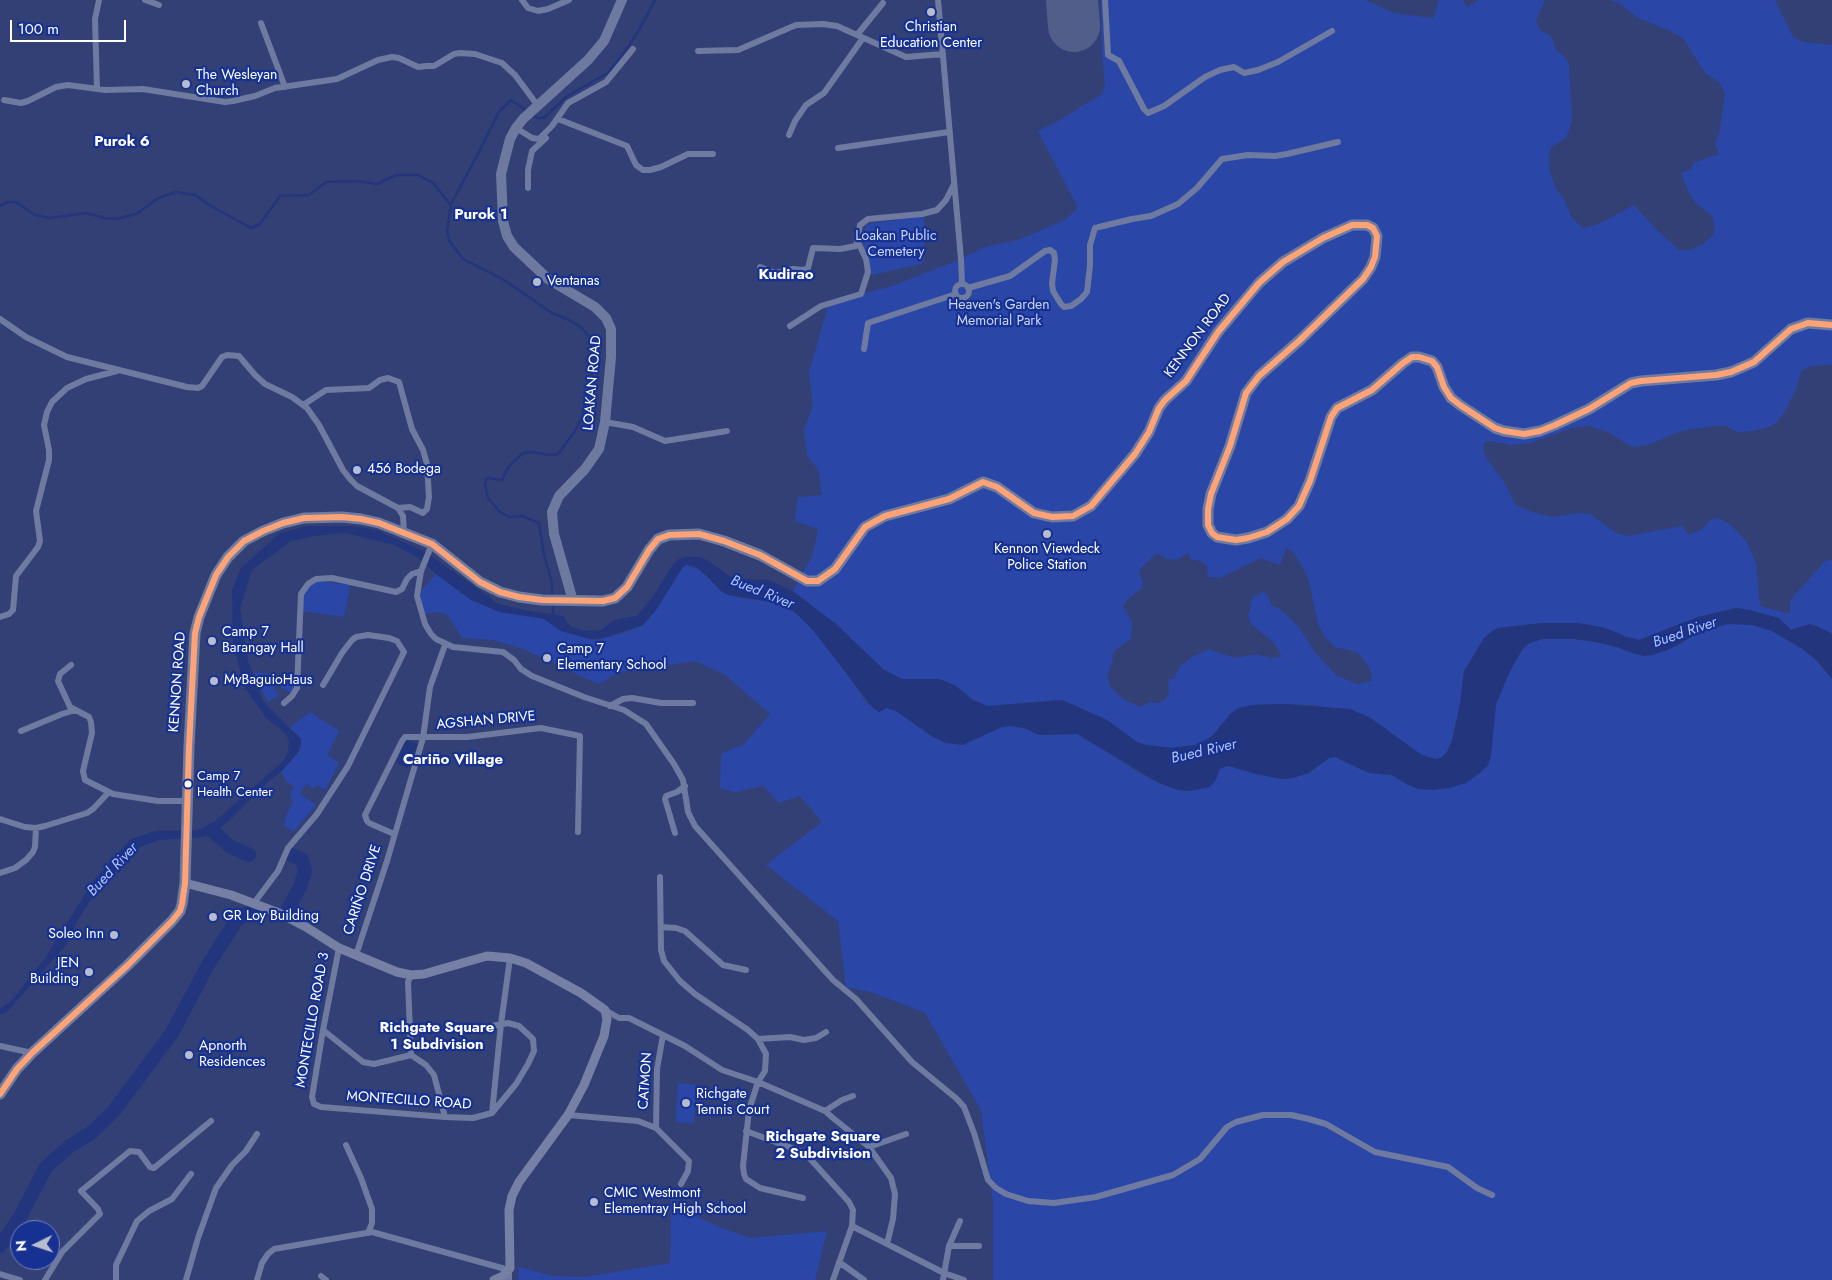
<!DOCTYPE html>
<meta charset="utf-8">
<style>
body{margin:0}
#map{position:relative;width:1832px;height:1280px;overflow:hidden;background:#324075;font-family:Jost,sans-serif}
canvas{display:block}
.north{position:absolute;left:10px;top:1220px;width:50px;height:50px;box-sizing:border-box;background:#163191;border:1px solid #7383bd;border-radius:50%;rotate:266deg;font-size:14px;font-weight:700;line-height:20px;text-align:center;color:#fff}
.north::after{content:'';display:block;margin:auto;width:18px;height:22px;background:#b7bccf;clip-path:polygon(50% 0,100% 100%,50% 72%,0 100%)}
.scale{position:absolute;left:10px;top:20px;width:116px;height:22px;box-sizing:border-box;border:2px solid #fff;border-top:0;padding-left:6px;font-size:15px;line-height:18px;white-space:nowrap;color:#fff;-webkit-text-stroke:4px #163191;paint-order:stroke}
</style>
<div id="map">
<canvas width="1832" height="1280"></canvas>
<div class="north">N</div>
<div class="scale">100 m</div>
</div>
<script>
const g = document.querySelector('canvas').getContext('2d');
g.lineJoin = 'round';
function fill(path, color) { g.fillStyle = color; g.fill(path, 'evenodd'); }
const shape = rows => new Path2D(rows.map(r => 'M' + r).join(''));
function trace(path, color, width, dash) { g.strokeStyle = color; g.lineWidth = width; g.lineCap = dash ? 'butt' : 'round'; g.setLineDash(dash || []); g.stroke(path); }
function label(font, color, halo, rows, align = 'center') {
  g.font = font + ' Jost,sans-serif'; g.lineWidth = 4.5; g.setLineDash([]); g.textBaseline = 'middle'; g.strokeStyle = halo; g.fillStyle = color; for (const [text, x, y, turn = 0] of rows) {
    g.save(); g.translate(x, y); g.rotate((+turn || 0) * Math.PI / 180); g.textAlign = isNaN(turn) ? turn : align; if (halo) g.strokeText(text, 0, 0); g.fillText(text, 0, 0); g.restore();
  }
}
const green = shape([
 [1101,0,1365,0,1394,13,1433,18,1439,0,1463,0,1467,7,1479,0,1545,0,1536,21,1540,30,1551,36,1556,50,1565,57,1569,64,1572,121,1566,138,1551,147,1549,158,1550,172,1555,187,1565,201,1572,218,1583,228,1593,226,1608,219,1634,205,1657,230,1679,250,1691,250,1703,244,1713,235,1715,227,1712,216,1695,202,1689,193,1681,173,1691,169,1695,162,1719,154,1715,143,1719,134,1725,94,1720,83,1705,73,1683,38,1670,31,1638,18,1619,3,1610,0,1775,0,1793,37,1803,42,1832,45,1832,365,1810,366,1801,371,1797,387,1784,413,1777,422,1769,427,1753,431,1737,432,1726,426,1712,426,1681,431,1648,445,1632,447,1608,432,1589,426,1572,428,1531,443,1510,445,1491,441,1485,442,1483,447,1485,456,1504,482,1516,505,1535,513,1553,517,1578,513,1590,514,1616,533,1628,536,1682,526,1689,535,1702,529,1712,518,1721,519,1733,527,1746,541,1756,563,1760,606,1790,614,1790,601,1794,596,1825,561,1832,560,1832,634,1815,625,1805,625,1791,630,1779,618,1736,608,1698,617,1639,640,1627,637,1605,628,1579,623,1542,623,1498,628,1464,671,1460,704,1452,740,1447,752,1442,757,1437,759,1427,757,1419,753,1369,717,1312,705,1284,704,1252,705,1221,724,1216,732,1208,739,1195,745,1171,748,1146,745,1137,742,1107,720,1062,700,988,706,973,700,945,681,938,679,902,679,891,674,883,669,836,624,801,599,793,591,813,554,818,529,795,521,798,497,822,495,818,469,807,456,804,430,813,406,809,372,829,303,892,286,961,259,985,247,1018,240,1065,220,1078,208,1038,131,1060,120,1102,94,1105,84,1102,56],
 [1286,548,1294,553,1308,577,1318,624,1325,637,1335,647,1357,652,1370,668,1372,681,1357,684,1336,675,1315,652,1299,627,1280,609,1272,606,1267,594,1263,592,1255,596,1250,602,1251,607,1248,614,1251,624,1273,642,1282,657,1270,658,1259,655,1251,655,1236,658,1219,653,1210,649,1192,657,1181,665,1173,679,1168,679,1169,693,1165,700,1158,703,1150,702,1140,707,1123,699,1110,686,1107,676,1113,661,1112,656,1115,650,1131,639,1132,622,1123,606,1129,598,1143,587,1142,579,1139,575,1140,569,1157,553,1167,559,1177,560,1188,553,1190,559,1200,561,1207,566,1208,577,1220,578,1261,558,1280,565],
 [924,216,924,259,922,264,872,275,862,238,867,224],
 [686,565,700,570,722,592,742,598,771,602,788,608,797,614,812,629,840,664,867,703,879,712,887,708,896,711,933,737,946,743,977,738,1002,727,1011,726,1024,728,1039,735,1077,734,1118,758,1139,773,1159,783,1178,790,1215,781,1220,769,1224,767,1229,766,1256,774,1282,779,1292,778,1309,773,1329,758,1335,757,1343,759,1360,769,1379,774,1392,775,1408,785,1492,743,1496,704,1509,673,1522,650,1528,644,1542,639,1574,639,1606,644,1625,650,1677,646,1699,632,1727,624,1740,623,1752,625,1772,631,1804,650,1817,661,1832,679,1832,1280,993,1280,993,1202,981,1110,925,1013,874,993,846,987,838,921,766,865,822,822,800,796,779,803,763,786,734,792,720,788,721,754,744,744,770,714,724,674,695,661,620,672,598,684,521,648,493,640,462,638,448,615,438,612,425,614,420,599,421,591,436,574,471,600,523,615,544,619,561,631,594,640,624,633,643,625,656,610,676,575,683,567],
 [319,581,350,585,344,617,302,611,303,594,310,584],
 [254,672,298,678,292,694,276,684,274,689,279,695,268,702,260,687],
 [310,712,339,731,327,755,339,763,325,790,317,785,314,789,306,784,300,794,316,805,293,832,284,825,286,816,293,801,290,795,294,786,287,782,281,772,291,761,299,736,289,728],
 [678,1083,696,1085,694,1123,676,1122],
 [671,1196,686,1211,719,1227,750,1238,827,1231,815,1280,519,1280,518,1267,552,1276,584,1277,670,1263]
]);
const water = shape([
 [308,526,352,526,376,530,424,551,491,598,495,603,524,610,564,616,567,623,572,627,586,631,601,630,614,620,637,616,652,598,674,563,679,559,686,557,699,557,707,560,733,578,769,580,793,591,836,624,883,669,902,679,938,679,945,681,956,686,973,700,988,706,1062,700,1107,720,1137,742,1146,745,1171,748,1195,745,1208,739,1216,732,1231,713,1238,708,1252,705,1284,704,1350,709,1369,717,1419,753,1427,757,1437,759,1442,757,1447,752,1452,740,1460,704,1464,671,1484,638,1492,631,1498,628,1542,623,1579,623,1605,628,1627,637,1639,640,1698,617,1736,608,1750,610,1779,618,1791,630,1810,624,1823,629,1832,634,1832,679,1817,661,1804,650,1772,631,1752,625,1728,624,1713,628,1699,632,1670,649,1653,655,1644,656,1635,654,1617,647,1596,642,1574,639,1542,639,1528,644,1522,650,1509,673,1496,704,1491,756,1488,765,1480,773,1466,783,1449,788,1434,790,1418,789,1408,785,1392,775,1369,773,1335,757,1329,758,1309,773,1292,778,1282,779,1256,774,1229,766,1224,767,1220,769,1215,781,1210,787,1190,791,1178,790,1159,783,1077,734,1039,735,1024,728,1011,726,1002,727,963,745,946,743,933,737,896,711,887,708,879,712,873,708,812,629,797,614,788,608,771,602,728,595,722,592,705,574,694,566,686,565,683,567,656,610,643,625,600,639,589,639,561,631,544,619,499,612,471,600,436,574,417,557,394,545,345,533,315,536,291,541,252,570,240,608,248,661,263,701,301,739,301,744,298,753,281,772,270,780,228,822,211,835,204,837,160,840,140,847,98,888,79,918,66,945,6,1013,0,1014,0,1009,12,1000,45,958,94,880,131,839,155,831,197,830,212,824,283,761,288,752,289,740,285,733,267,719,245,688,233,643,232,590,241,568,280,533],
 [405,739,418,744,408,768,396,763]
]);
const stream = shape([
 [527,111,511,100,499,112,479,152,451,204,447,232,450,242,463,259,504,280,552,313,569,320,582,328,591,339,594,358,588,393,582,417,575,431,558,454,548,455,534,452,523,453,509,466,502,480,487,478,485,485,488,498,500,512,509,517,522,516,539,523,544,555,552,583,552,597],
 [532,114,537,118,544,118,566,97,609,72,628,47,643,23,655,0],
 [0,206,7,202,16,202,35,215,49,218,87,213,104,218,118,219,138,213,158,198,176,192,195,195,211,206,251,228,260,224,280,196,309,195,326,182,356,181,377,184,396,175,418,175,433,183,450,204],
 [553,603,553,616]
]);
const river = shape([
 [212,830,229,846,249,855],
 [287,911,300,887,305,871,302,860,292,855],
 [0,1246,20,1217,46,1167,70,1146,91,1133,113,1112,172,1033,208,965,236,921,244,915,255,911]
]);
const runway = shape([
 [1072,0,1074,26]
]);
const street = shape([
 [145,0,159,5],
 [522,0,528,8,538,11,548,9,569,0],
 [938,0,961,259,962,284],
 [1105,0,1108,55,1119,61,1144,109,1148,113,1164,106,1205,77,1220,70,1234,67,1244,73,1258,70,1278,62,1332,31],
 [261,23,285,87],
 [857,35,883,3],
 [698,51,738,50,796,25,823,24,837,26,906,57,943,54],
 [97,88,95,19,99,0],
 [4,100,21,103,28,101,56,87,68,85,105,90,143,89,225,102,233,101,255,96,275,88,337,79,378,60,392,57,399,58,418,67,427,66,434,66,454,54,460,53,475,54,502,63,515,75,538,106],
 [558,119,627,146,636,165,643,170,650,170,661,167,688,154,713,154],
 [516,128,532,138,539,139,552,126,568,103,606,82,633,49],
 [789,135,795,121,806,105,824,93,863,38],
 [838,148,949,132],
 [528,188,528,170,532,151,546,138],
 [760,267,775,273,793,269,804,270,808,268,813,248,840,249,856,246,860,225,868,219,922,214,937,210,946,200,954,184],
 '955 291a7 7 0 1 1 14 0a7 7 0 1 1-14 0Z',
 [968,288,1010,276,1045,251,1050,250,1054,253,1055,260,1052,283,1053,291,1061,304,1064,307,1071,306,1081,299,1087,292,1090,265,1090,245,1095,228,1132,219,1151,216,1178,204,1197,188,1222,159,1248,155,1275,156,1287,154,1338,142],
 [0,319,26,337,67,357,187,387,198,388,202,386,222,357,227,355,239,356,255,375,265,384,292,397,307,408,319,425,343,470,350,479,357,486,398,508,403,516,404,533],
 [790,326,821,306,861,294,868,272,866,259,858,242],
 [864,349,868,323,956,294],
 [303,405,326,390,369,388,380,380,388,378,399,382,412,429,423,450,427,464,429,497,427,509,423,513,410,507,398,508],
 [605,422,633,427,665,441,727,431],
 [432,544,421,571,417,596,425,624,431,634,436,639,453,647,503,652,514,660,521,669,532,676,584,697,624,710,646,724,674,764,683,780,688,812,695,826,833,980,856,999,912,1062,957,1099,964,1107,974,1133,988,1180,996,1188,1006,1194,1028,1201,1054,1203,1096,1197,1173,1175,1200,1159,1227,1127,1236,1122,1263,1115,1291,1115,1309,1119,1326,1124,1375,1152,1448,1167,1477,1188,1492,1195],
 [0,617,9,614,13,610,16,576,38,547,40,541,36,511,49,460,49,450,44,425,47,412,52,402,67,388,86,379,117,371],
 [71,665,60,674,58,681,70,707,89,717,91,722,92,733,83,771,85,780,113,794,158,801,188,801],
 [284,703,292,696,297,688,301,594,308,584,316,579,332,578,396,592,402,589,407,579,412,574,421,571],
 [610,706,623,699,632,698,661,703,693,703],
 [21,731,62,714,75,710],
 [0,819,25,827,36,828,45,826,87,813,93,809,109,792],
 [675,833,665,799,666,796,677,792,685,786],
 [394,834,369,823,367,821,365,815,402,741,405,737,467,737,541,728,580,736,578,832],
 [0,873,15,868,26,860,33,852,35,847,36,828],
 [660,877,661,950,664,961,680,981,695,994,748,1030,758,1039,766,1054,765,1071,758,1082,749,1110,743,1166,744,1174,746,1179,760,1188,803,1198],
 [254,903,278,871,288,848,317,814,348,766,404,652,397,641,389,638,368,635,356,637,352,640,342,653,323,685],
 [661,927,676,928,685,931,723,965,746,970],
 [339,948,323,1030,312,1097,314,1104,321,1107,445,1117,473,1118,492,1113,516,1084,528,1064,534,1051,533,1039,519,1026,508,1023,459,1032],
 [356,955,387,861,423,738,430,687,445,645],
 [411,975,408,982,411,1055],
 [605,1010,619,1018,629,1018,685,1046,722,1070,758,1082,825,1111,833,1118,869,1147,891,1178,895,1194,893,1219,887,1244],
 [323,1030,363,1062,374,1064,411,1055,426,1065,434,1075,445,1117],
 [758,1039,790,1037,804,1040,816,1038,826,1032],
 [0,1046,32,1053],
 [825,1111,842,1100,853,1096],
 [492,1113,501,1024,510,958],
 [568,1115,638,1121,656,1128,689,1161,688,1171,681,1184],
 [656,1128,657,1069,663,1035],
 [746,1131,805,1153,849,1202,853,1210,852,1226,833,1280],
 [346,1145,361,1178,372,1209,372,1223,368,1233],
 [869,1147,906,1134],
 [852,1226,944,1273,964,1280],
 [949,1246,979,1246],
 [839,1262,864,1280],
 [0,1274,20,1280],
 [321,1276,326,1280],
 [45,1280,62,1252,100,1214,98,1209,81,1191,130,1151,139,1152,150,1167,154,1168,211,1121],
 [116,1280,116,1265,137,1221,149,1211,172,1199,191,1174],
 [186,1280,198,1238,216,1188,232,1165,246,1151,257,1134],
 [257,1280,262,1263,268,1254,274,1249,372,1232,509,1270,509,1280],
 [943,1280,949,1246,960,1221]
]);
const secondary = shape([
 [185,883,231,895,279,913,306,927,339,948,397,972,411,975,424,974,487,956,510,958,526,963,581,993,605,1010,607,1019,604,1036,584,1085,568,1115,519,1182,512,1196,509,1210,510,1268,503,1276,494,1280]
]);
const primary = shape([
 [573,601,554,534,552,512,559,496,585,469,599,449,605,422,611,357,611,329,606,318,595,307,548,279,514,247,507,236,503,221,501,174,510,139,516,128,523,119,588,60,604,41,622,0]
]);
const highway = shape([
 [0,1094,17,1069,32,1053,128,965,172,921,180,911,182,904,185,883,189,746,195,633,199,617,216,575,228,557,244,541,263,531,283,523,304,518,342,517,361,519,379,523,432,544,480,582,500,592,519,597,542,600,603,601,615,598,627,587,649,550,658,539,669,535,699,534,724,541,760,555,807,581,818,581,835,569,865,527,885,516,949,499,983,482,997,487,1034,513,1052,517,1073,516,1091,506,1135,454,1149,432,1159,408,1165,400,1186,381,1218,332,1259,283,1283,262,1323,238,1352,225,1367,225,1373,228,1377,236,1375,257,1371,267,1363,279,1300,340,1259,376,1246,393,1230,446,1211,494,1208,509,1208,525,1212,533,1217,537,1236,540,1248,538,1267,532,1287,519,1299,506,1310,481,1331,417,1337,408,1372,390,1403,363,1412,357,1419,357,1432,361,1437,367,1444,387,1451,398,1460,405,1495,428,1504,431,1524,434,1540,431,1555,425,1589,409,1631,383,1641,381,1716,375,1731,372,1754,362,1791,329,1808,323,1832,325]
]);
const bus1 = shape([
 [0,1094,17,1069,32,1053,128,965,172,921,180,911,182,904,185,883,189,746,195,633,199,617,216,575,228,557,244,541,263,531,283,523,304,518,342,517,361,519,379,523,432,544,480,582,500,592,519,597,542,600,603,601,615,598,627,587,649,550,658,539,669,535,699,534,724,541,760,555,807,581,818,581,835,569,865,527,885,516,949,499,983,482,997,487,1034,513,1052,517,1073,516,1091,506,1135,454,1149,432,1159,408,1165,400,1186,381,1218,332,1259,283,1283,262,1323,238,1352,225,1367,225,1373,228,1377,236,1375,257,1371,267,1363,279,1300,340,1259,376,1246,393,1230,446,1211,494,1208,509,1208,525,1212,533,1217,537,1236,540,1248,538,1267,532,1287,519,1299,506,1310,481,1331,417,1337,408,1372,390,1403,363,1412,357,1419,357,1432,361,1437,367,1444,387,1451,398,1460,405,1495,428,1504,431,1524,434,1540,431,1555,425,1589,409,1631,383,1641,381,1716,375,1731,372,1754,362,1791,329,1808,323,1832,325]
]);
const markers = [
 [931,12,5,"#b7bccf"],
 [186,84,5,"#b7bccf"],
 [537,282,5,"#b7bccf"],
 [357,470,5,"#b7bccf"],
 [1047,534,5,"#b7bccf"],
 [212,641,5,"#b7bccf"],
 [547,658,5,"#b7bccf"],
 [214,681,5,"#b7bccf"],
 [188,784,4.5,"#fff"],
 [213,917,5,"#b7bccf"],
 [114,935,5,"#b7bccf"],
 [89,972,5,"#b7bccf"],
 [189,1055,5,"#b7bccf"],
 [686,1103,5,"#b7bccf"],
 [594,1202,5,"#b7bccf"]
];
const busNames = [
 ["Camp 7",197,777],
 ["Health Center",197,793]
];
const poiNames = [
 ["Christian",931,28,"center"],
 ["Education Center",931,44,"center"],
 ["The Wesleyan",196,76],
 ["Church",196,92],
 ["Ventanas",547,282],
 ["456 Bodega",367,470],
 ["Kennon Viewdeck",1047,550,"center"],
 ["Police Station",1047,566,"center"],
 ["Camp 7",222,633],
 ["Barangay Hall",222,649],
 ["Camp 7",557,650],
 ["Elementary School",557,666],
 ["MyBaguioHaus",224,681],
 ["GR Loy Building",223,917],
 ["Soleo Inn",104,935,"right"],
 ["JEN",79,964,"right"],
 ["Building",79,980,"right"],
 ["Apnorth",199,1047],
 ["Residences",199,1063],
 ["Richgate",696,1095],
 ["Tennis Court",696,1111],
 ["CMIC Westmont",604,1194],
 ["Elementray High School",604,1210]
];
const parkNames = [
 ["Loakan Public",896,237],
 ["Cemetery",896,253],
 ["Heaven's Garden",999,306],
 ["Memorial Park",999,322]
];
const streetNames = [
 ["KENNON ROAD",1198,336,-53],
 ["LOAKAN ROAD",593,383,-85],
 ["KENNON ROAD",178,682,-86],
 ["AGSHAN DRIVE",486,721,-5],
 ["CARIÑO DRIVE",363,890,-72],
 ["MONTECILLO ROAD 3",313,1020,-80],
 ["CATMON",646,1081,-86],
 ["MONTECILLO ROAD",409,1101,4]
];
const neighbourhoodNames = [
 ["Purok 6",122,142],
 ["Purok 1",481,215],
 ["Kudirao",786,275],
 ["Cariño Village",453,760],
 ["Richgate Square",437,1028],
 ["1 Subdivision",437,1045],
 ["Richgate Square",823,1137],
 ["2 Subdivision",823,1154]
];
const waterNames = [
 ["Bued River",762,593,22],
 ["Bued River",1685,633,-19],
 ["Bued River",1204,752,-13],
 ["Bued River",113,870,-47]
];
fill(green, '#2a47a8');
fill(water, '#23367d');
trace(stream, '#23367d', 2.5);
trace(river, '#23367d', 14);
trace(runway, '#515e8a', 52);
trace(street, '#6f7aa0', 6);
trace(secondary, '#7680a4', 9);
trace(primary, '#6e79a0', 10);
trace(highway, '#707ba0', 11);
trace(bus1, '#fea277', 6);
for (const [x, y, r, color] of markers) { const dot = new Path2D(); dot.arc(x, y, r, 0, 2 * Math.PI); g.fillStyle = color; g.fill(dot); trace(dot, '#163191', 2); }
label('13px', '#fff', '#163191', busNames, 'left');
label('14px', '#fff', '#163191', poiNames, 'left');
label('14px', '#cbd6fb', '#163191', parkNames);
label('14px', '#fff', '#163191', streetNames);
label('bold 15px', '#fff', '#163191', neighbourhoodNames);
label('italic 15px', '#b0c1f7', '#163191', waterNames);
</script>
